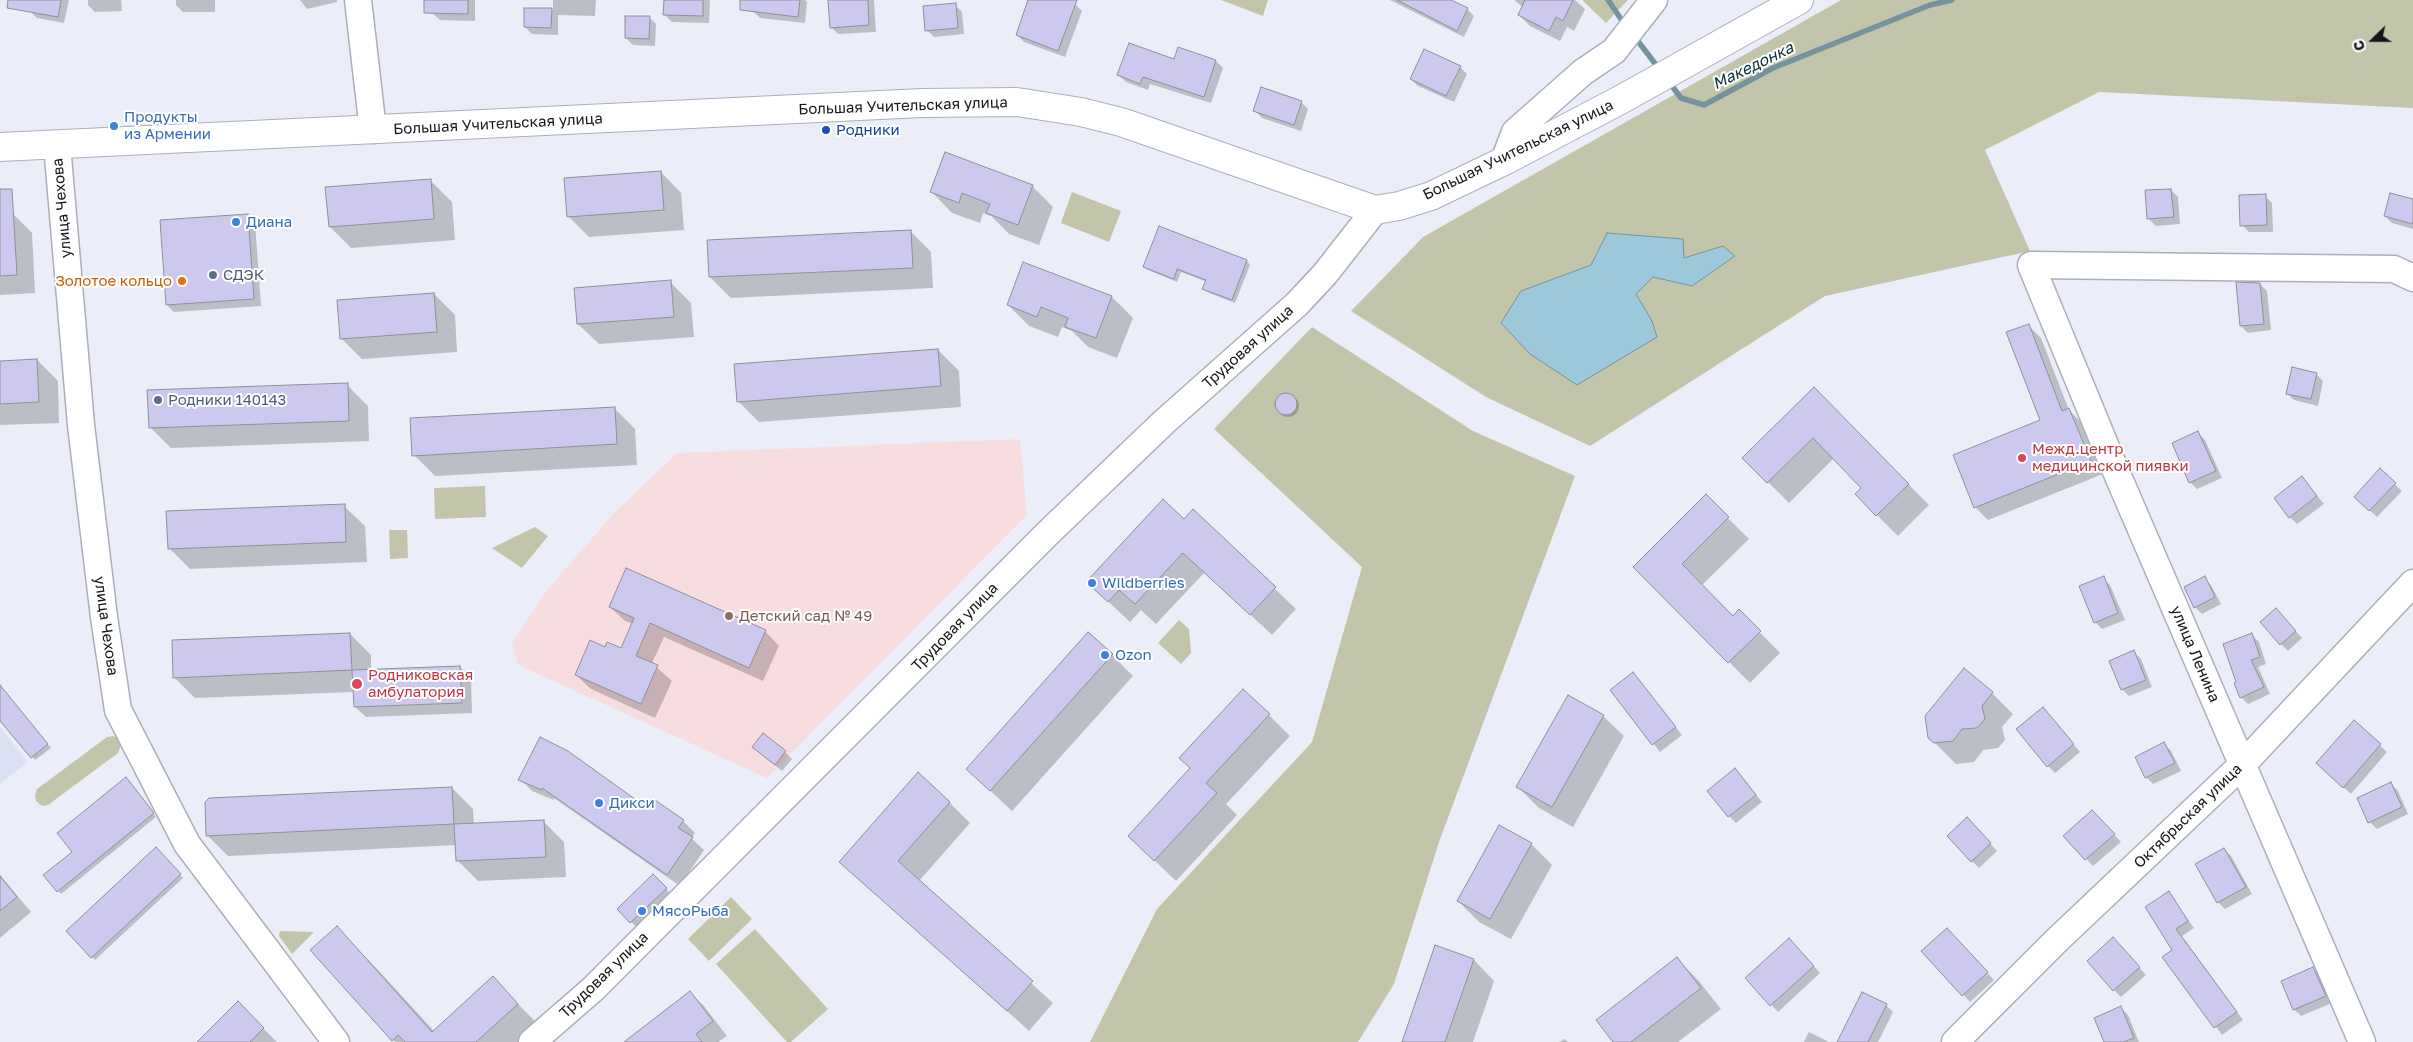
<!DOCTYPE html>
<meta charset="utf-8">
<style>
body{margin:0}
#map{position:relative;width:2413px;height:1042px;overflow:hidden;background:#ebeef8;font-family:"Golos Text",sans-serif}
canvas{display:block}
.north{position:absolute;left:2348px;top:15px;width:50px;height:50px;-webkit-text-stroke:4px #fff;paint-order:stroke;rotate:248deg;font-size:14px;font-weight:700;line-height:20px;text-align:center;color:#151619}
.north::after{content:'';display:block;margin:auto;width:18px;height:22px;background:#151619;clip-path:polygon(50% 0,100% 100%,50% 72%,0 100%)}
</style>
<div id="map">
<canvas width="2413" height="1042"></canvas>
<div class="north">С</div>
</div>
<script>
const g = document.querySelector('canvas').getContext('2d');
g.lineJoin = 'round';
function fill(path, color) { g.fillStyle = color; g.fill(path, 'evenodd'); }
const shape = rows => new Path2D(rows.map(r => 'M' + r).join(''));
function trace(path, color, width, dash) { g.strokeStyle = color; g.lineWidth = width; g.lineCap = dash ? 'butt' : 'round'; g.setLineDash(dash || []); g.stroke(path); }
function label(font, color, halo, rows, align = 'center') {
  g.font = font + ' "Golos Text",sans-serif'; g.lineWidth = 4; g.setLineDash([]); g.textBaseline = 'middle'; g.strokeStyle = halo; g.fillStyle = color; for (const [text, x, y, turn = 0] of rows) {
    g.save(); g.translate(x, y); g.rotate((+turn || 0) * Math.PI / 180); g.textAlign = isNaN(turn) ? turn : align; if (halo) g.strokeText(text, 0, 0); g.fillText(text, 0, 0); g.restore();
  }
}
const built = shape([
 [0,727,28,762,0,784]
]);
const education = shape([
 [1020,439,1027,515,767,778,518,665,512,643,548,589,614,513,677,453]
]);
const green = shape([
 [1221,0,1268,0,1263,16],
 [1582,0,1628,0,1606,23],
 [1841,0,2413,0,2413,108,2099,92,1985,150,2030,251,1825,296,1590,446,1486,397,1351,311,1423,237],
 [1072,192,1121,211,1109,242,1061,223],
 [1312,327,1473,431,1575,476,1439,842,1394,984,1358,1042,1090,1042,1157,909,1312,742,1362,567,1214,429],
 [485,486,486,517,435,519,434,488],
 [535,527,548,536,522,568,492,548],
 [389,530,407,530,408,558,390,559],
 [1179,620,1189,629,1191,653,1181,664,1158,643],
 [113,736,119,739,121,745,118,753,48,805,42,806,36,801,35,795,37,789,107,737],
 [731,897,752,919,709,961,688,939],
 [755,929,828,1009,791,1042,787,1042,716,964],
 [280,931,283,931,314,932,292,954,279,936]
]);
const water = shape([
 [1607,233,1683,239,1684,258,1723,246,1735,256,1692,286,1653,277,1636,294,1652,321,1657,337,1577,385,1530,354,1501,323,1521,291,1591,265,1607,233]
]);
const shadow = shape([
 [32,0,69,0,64,23,37,18,30,11],
 [88,0,121,0,122,11,95,12,88,5],
 [176,0,215,0,215,12,183,12,176,5],
 [300,0,337,0,337,2,307,9],
 [433,0,475,0,475,21,440,20,432,13],
 [553,0,596,0,595,16,558,15,558,35,532,34,525,27,525,9,553,10],
 [665,0,710,0,709,23,672,22,665,15],
 [754,0,805,0,807,2,805,23,760,18,753,11],
 [829,0,874,0,876,32,838,34,831,27],
 [1030,0,1065,0,1075,4,1082,11,1065,57,1024,42,1017,35],
 [1390,0,1448,0,1467,9,1474,16,1464,37],
 [1514,0,1575,0,1585,9,1574,31,1567,27,1560,41,1530,26,1519,15,1523,7],
 [955,5,962,12,964,34,934,37,927,30],
 [649,17,656,24,655,46,633,45,626,38],
 [1175,61,1216,61,1223,68,1211,103,1150,84,1148,90,1126,82,1119,75],
 [1460,67,1467,74,1454,102,1418,86,1411,79],
 [1301,102,1308,109,1301,131,1262,118,1255,111],
 [661,172,681,193,684,230,589,237,568,216],
 [431,181,452,202,455,240,351,248,330,227],
 [1032,186,1053,207,1039,245,1009,234,991,216,983,213,980,223,952,213,932,192],
 [2171,190,2178,197,2180,224,2156,226,2149,219],
 [2265,196,2272,203,2273,232,2249,232,2242,225],
 [2413,200,2413,229,2392,223,2385,216],
 [13,214,32,233,35,293,0,295,0,215],
 [248,215,255,222,261,306,174,312,167,305],
 [1160,227,1247,261,1250,265,1235,303,1207,292,1204,289,1207,282,1181,272,1177,282,1148,270,1144,267],
 [910,231,931,252,933,288,731,298,710,277],
 [1024,264,1112,297,1133,318,1117,358,1088,347,1072,331,1062,327,1058,337,1029,326,1008,305],
 [670,282,691,303,694,337,599,344,578,324],
 [2260,284,2267,291,2271,330,2248,333,2241,326],
 [434,294,455,315,457,352,362,359,341,338],
 [2028,325,2041,338,2069,410,2082,423,2103,474,1988,520,1975,507,2041,421],
 [938,350,959,371,961,407,759,422,738,401],
 [37,360,58,381,59,423,0,425,0,362],
 [2316,374,2323,381,2318,406,2294,400,2287,393],
 [347,385,368,406,369,441,171,448,150,427],
 [1814,389,1929,505,1898,536,1856,494,1863,488,1834,458,1789,503,1744,458],
 '1277 406a11 11 0 1 1 22 0a11 11 0 1 1-22 0Z',
 [614,408,635,429,637,465,435,476,414,455],
 [2198,433,2205,440,2222,478,2197,489,2190,482],
 [2380,470,2402,491,2377,517,2355,497],
 [2302,478,2324,504,2297,524,2290,517],
 [1706,496,1749,539,1702,585,1733,617,1739,611,1780,653,1750,683,1635,567],
 [344,506,365,526,367,562,190,569,169,548],
 [1193,511,1296,609,1272,635,1205,572,1156,624,1141,610,1130,622,1088,582,1184,521],
 [2103,578,2110,585,2125,620,2102,629,2095,622],
 [2204,578,2211,585,2221,604,2202,614,2195,607],
 [610,607,765,631,779,646,763,681,664,637,652,663,672,681,655,718,591,689,576,675,606,648,622,650,633,624,625,621],
 [2283,617,2302,638,2288,651,2281,644],
 [350,634,371,655,371,671,460,667,471,678,472,713,366,717,355,707,354,692,195,698,174,677],
 [2252,635,2259,642,2266,664,2258,667,2270,694,2248,704,2241,697,2238,682],
 [2134,652,2141,659,2152,687,2129,696,2122,689],
 [1112,655,1133,676,1012,811,967,769],
 [1633,674,1682,735,1660,752,1611,690],
 [0,686,51,748,35,760,0,719],
 [1992,693,2013,714,2002,727,2005,740,1998,748,1983,750,1974,762,1956,764,1929,737],
 [1269,715,1290,736,1226,804,1237,815,1176,881,1129,836],
 [1603,716,1624,736,1573,827,1539,808,1518,787],
 [2050,716,2080,752,2055,773,2048,766],
 [2354,722,2387,752,2351,794,2324,770],
 [2164,744,2171,751,2181,771,2153,784,2146,777,2136,758],
 [753,747,785,752,792,759,782,771],
 [1742,777,1762,802,1736,823,1729,816],
 [520,779,646,809,683,821,695,833,691,838,704,850,680,886,554,798,554,800,532,791],
 [129,782,156,817,61,894,45,875,74,852],
 [2391,784,2398,791,2408,814,2377,829,2370,822],
 [452,788,473,809,474,825,543,821,564,842,566,877,478,881,457,860,457,845,228,856,207,835],
 [949,802,970,823,919,881,1053,1003,1029,1031,841,861],
 [2099,818,2121,842,2093,866,2065,836],
 [1974,826,1997,851,1979,868,1972,861],
 [1531,844,1552,865,1511,939,1479,922,1458,901],
 [156,849,183,878,95,960,68,931],
 [2224,849,2231,856,2252,894,2225,909,2218,902,2197,865],
 [0,875,31,912,0,938],
 [653,876,677,900,642,933,619,909],
 [2169,893,2194,928,2182,936,2243,1020,2222,1035,2164,958,2174,950],
 [337,928,378,970,434,1031,493,978,555,1042,395,1042,312,950],
 [1954,936,1994,980,1970,1002,1923,951],
 [1796,946,1820,973,1778,1012,1747,978],
 [2120,946,2146,975,2121,997,2114,990],
 [1677,959,1698,980,1721,1009,1678,1042,1614,1042],
 [1474,960,1494,981,1473,1042,1406,1042],
 [2313,969,2320,976,2332,1003,2301,1016,2294,1009],
 [690,992,704,1006,727,1036,718,1042,626,1042],
 [238,1003,277,1042,198,1042],
 [1886,1005,1893,1012,1878,1042,1839,1042],
 [2121,1008,2128,1015,2139,1042,2105,1042],
 [1809,1032,1829,1042,1804,1042],
 [1565,1039,1568,1042,1559,1042]
]);
const stream = shape([
 [1608,0,1625,25],
 [1634,36,1660,70],
 [1669,82,1681,98,1704,105,1773,68,1930,5,1952,0]
]);
const building = shape([
 [8,0,61,0,58,17,7,8,8,0],
 [424,0,468,0,468,14,424,13,424,0],
 [664,0,703,0,703,16,663,15,664,0],
 [740,0,800,0,798,17,740,10,740,0],
 [828,0,868,0,869,25,830,28,828,0],
 [1028,0,1077,0,1058,51,1016,35,1028,0],
 [1397,0,1451,0,1468,8,1457,31,1397,0],
 [1525,0,1573,0,1563,21,1556,17,1549,31,1518,15,1525,0],
 [956,3,958,28,925,31,923,6,956,3],
 [524,8,552,8,551,28,524,27,524,8],
 [625,16,650,16,649,39,625,38,625,16],
 [1129,43,1174,59,1178,47,1216,60,1204,97,1143,77,1140,84,1117,75,1129,43],
 [1424,49,1461,66,1446,96,1410,79,1424,49],
 [1261,87,1302,101,1294,125,1253,111,1261,87],
 [945,152,1033,185,1018,225,986,213,990,204,962,193,959,203,930,192,945,152],
 [661,171,664,210,567,217,564,178,661,171],
 [431,179,434,219,329,227,325,187,431,179],
 [0,189,12,189,17,275,0,276,0,189],
 [2171,189,2174,217,2147,219,2145,190,2171,189],
 [2390,193,2413,199,2413,224,2384,216,2390,193],
 [2266,194,2267,225,2240,226,2239,195,2266,194],
 [248,214,254,299,166,305,160,220,248,214],
 [1159,226,1247,260,1232,300,1202,289,1206,280,1177,269,1174,279,1143,267,1159,226],
 [911,230,913,268,709,277,707,240,911,230],
 [1023,262,1112,296,1096,338,1065,327,1068,318,1041,307,1037,317,1007,305,1023,262],
 [671,280,674,317,577,324,574,288,671,280],
 [2236,282,2260,283,2264,324,2240,326,2236,282],
 [434,293,437,332,340,339,337,300,434,293],
 [2029,324,2062,411,2069,408,2091,461,1974,508,1953,455,2040,420,2006,332,2029,324],
 [938,349,941,386,737,402,734,364,938,349],
 [37,359,39,402,0,404,0,361,37,359],
 [2292,367,2317,373,2311,399,2286,394,2292,367],
 [348,383,349,421,149,428,147,390,348,383],
 [1814,387,1909,484,1876,516,1855,494,1861,488,1813,438,1767,483,1742,458,1814,387],
 '1275 404a11 11 0 1 1 22 0a11 11 0 1 1-22 0Z',
 [615,407,617,444,412,456,410,418,615,407],
 [2198,431,2216,471,2189,483,2172,443,2198,431],
 [2380,468,2396,483,2369,511,2354,497,2380,468],
 [2302,476,2317,496,2289,518,2274,498,2302,476],
 [1706,494,1729,517,1682,564,1733,616,1739,609,1761,631,1728,663,1633,567,1706,494],
 [1163,499,1184,519,1193,509,1276,587,1250,615,1183,553,1135,604,1119,590,1108,602,1086,582,1163,499],
 [345,504,346,542,168,549,166,511,345,504],
 [626,568,766,630,749,668,650,623,636,656,658,665,641,704,575,675,590,640,605,647,607,642,621,648,634,618,609,607,626,568],
 [2104,576,2118,613,2094,623,2079,586,2104,576],
 [2205,576,2215,597,2194,608,2184,587,2205,576],
 [2276,608,2296,631,2280,645,2260,622,2276,608],
 [1088,632,1113,654,990,791,966,769,1088,632],
 [350,633,352,670,173,678,172,640,350,633],
 [2252,633,2260,657,2251,660,2264,687,2240,698,2234,683,2236,682,2223,644,2252,633],
 [2134,650,2146,680,2121,690,2109,661,2134,650],
 [460,666,462,703,354,707,352,670,460,666],
 [1964,668,1993,692,1982,706,1985,719,1977,728,1962,729,1953,741,1934,743,1928,738,1925,716,1964,668],
 [1633,672,1676,727,1652,745,1610,690,1633,672],
 [0,685,48,744,31,758,0,721,0,685],
 [1243,689,1270,714,1206,783,1217,793,1154,861,1128,836,1190,768,1179,758,1243,689],
 [1568,695,1604,715,1552,807,1516,787,1568,695],
 [2043,707,2074,744,2047,767,2016,729,2043,707],
 [2354,720,2381,744,2343,788,2316,763,2354,720],
 [763,733,786,751,775,765,752,747,763,733],
 [540,737,568,751,646,807,652,798,684,820,678,828,693,837,667,875,542,788,542,790,518,780,540,737],
 [2164,742,2175,763,2145,778,2135,757,2164,742],
 [1735,768,1756,795,1728,817,1707,791,1735,768],
 [918,772,950,802,898,861,1033,981,1007,1011,839,862,918,772],
 [126,777,154,813,57,892,43,875,72,852,57,833,126,777],
 [2391,782,2402,807,2368,823,2357,798,2391,782],
 [452,787,454,824,206,836,205,802,209,798,452,787],
 [2092,810,2115,834,2085,860,2063,836,2092,810],
 [1967,817,1991,843,1971,862,1947,836,1967,817],
 [544,820,546,857,456,861,454,824,544,820],
 [1499,825,1532,843,1490,919,1457,901,1499,825],
 [156,847,181,874,91,958,66,931,156,847],
 [2224,848,2246,887,2217,903,2195,864,2224,848],
 [653,874,667,888,630,923,617,909,653,874],
 [0,876,17,897,0,911,0,876],
 [2169,891,2188,921,2176,929,2237,1012,2214,1028,2162,957,2172,950,2145,907,2169,891],
 [337,926,432,1032,493,976,518,1004,476,1042,405,1042,398,1035,392,1041,310,950,337,926],
 [1947,928,1988,972,1962,996,1921,951,1947,928],
 [2113,937,2140,967,2113,991,2087,961,2113,937],
 [1789,938,1814,966,1770,1006,1745,978,1789,938],
 [1435,945,1474,959,1445,1042,1402,1042,1435,945],
 [1677,957,1701,988,1631,1042,1613,1042,1596,1020,1677,957],
 [2313,967,2326,996,2293,1010,2281,981,2313,967],
 [690,991,713,1021,696,1034,702,1042,624,1042,690,991],
 [1862,992,1887,1004,1868,1042,1837,1042,1862,992],
 [238,1001,264,1028,250,1042,197,1042,238,1001],
 [2121,1006,2134,1038,2123,1042,2104,1042,2094,1018,2121,1006]
]);
const minor = shape([
 [358,0,373,130],
 [57,145,81,425,104,617,118,710,187,844,336,1042],
 [1504,161,1515,132,1583,72,1614,51,1654,0],
 [532,1042,593,989,1047,534,1164,422,1297,304,1325,274,1375,210],
 [1955,1042,2056,941,2243,764,2413,583],
 [2362,1042,2115,469,2031,265,2394,269,2413,278]
]);
const major = shape([
 [0,147,922,103,1017,102,1081,112,1121,122,1375,210,1399,206,1431,196,1504,161,1622,99,1799,0]
]);
const markers = [
 [114,126,5,"#3f7fe0"],
 [826,130,5,"#1a4fb4"],
 [236,222,5,"#3f7fe0"],
 [213,275,5,"#5c6f8a"],
 [182,281,5,"#e8710a"],
 [158,400,5,"#5c6f8a"],
 [2022,458,5,"#e0444e"],
 [1092,583,5,"#3f7fe0"],
 [729,616,5,"#8d6e63"],
 [1105,655,5,"#3f7fe0"],
 [357,684,6,"#e0444e"],
 [599,803,5,"#3f7fe0"],
 [642,911,5,"#3f7fe0"]
];
const streetNames = [
 ["Большая Учительская улица",903,106,-2],
 ["Большая Учительская улица",498,124,-3],
 ["Большая Учительская улица",1518,150,-26],
 ["улица Чехова",62,208,-95],
 ["Трудовая улица",1248,347,-42],
 ["улица Чехова",106,626,82],
 ["Трудовая улица",955,627,-46],
 ["улица Ленина",2195,654,67],
 ["Октябрьская улица",2188,816,-44],
 ["Трудовая улица",604,975,-44]
];
const shopNames = [
 ["Продукты",124,117],
 ["из Армении",124,134],
 ["Диана",246,222],
 ["Wildberries",1102,583],
 ["Ozon",1115,655],
 ["Дикси",609,803],
 ["МясоРыба",652,911]
];
const transitNames = [
 ["Родники",836,130]
];
const serviceNames = [
 ["СДЭК",223,275],
 ["Родники 140143",168,400]
];
const foodNames = [
 ["Золотое кольцо",172,281]
];
const healthNames = [
 ["Межд.центр",2032,449],
 ["медицинской пиявки",2032,466],
 ["Родниковская",368,675],
 ["амбулатория",368,692]
];
const educationNames = [
 ["Детский сад № 49",739,616]
];
const waterNames = [
 ["Македонка",1753,66,-26]
];
fill(built, '#dce2f3');
fill(education, '#f8dde0');
fill(green, '#c3c5ab');
fill(water, '#9dc8d9');
trace(water, '#74939f', 1);
fill(shadow, '#0003');
trace(stream, '#74939f', 5.5);
fill(building, '#cdc9ee');
trace(building, '#908f98', 1);
trace(minor, '#acafb9', 29);
trace(major, '#acafb9', 30);
trace(minor, '#fff', 26);
trace(major, '#fff', 28);
for (const [x, y, r, color] of markers) { const dot = new Path2D(); dot.arc(x, y, r, 0, 2 * Math.PI); g.fillStyle = color; g.fill(dot); trace(dot, '#fff', 2); }
label('15px', '#151619', '#fff', streetNames);
label('15px', '#366cbe', '#fff', shopNames, 'left');
label('15px', '#164399', '#fff', transitNames, 'left');
label('15px', '#4e5e75', '#fff', serviceNames, 'left');
label('15px', '#c56008', '#fff', foodNames, 'right');
label('15px', '#be3a42', '#fff', healthNames, 'left');
label('15px', '#785e54', '#fff', educationNames, 'left');
label('italic 16px', '#09303e', '#fff', waterNames);
</script>
